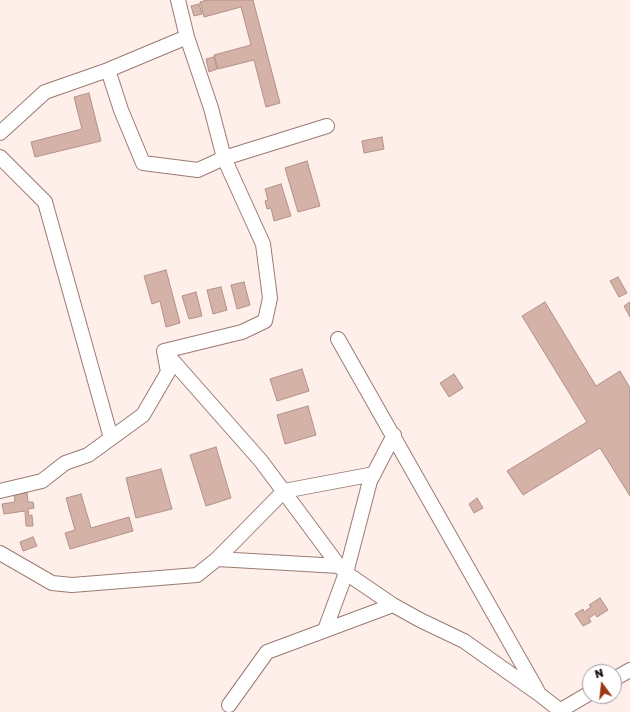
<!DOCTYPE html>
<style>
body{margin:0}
#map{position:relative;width:630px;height:712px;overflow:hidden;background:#feefeb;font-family:"Golos Text",sans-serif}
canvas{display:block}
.north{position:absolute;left:582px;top:664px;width:40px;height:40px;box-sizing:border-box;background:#fff;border:1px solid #a39e9d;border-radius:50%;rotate:345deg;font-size:11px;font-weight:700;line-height:16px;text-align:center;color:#190d09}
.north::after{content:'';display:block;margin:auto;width:14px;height:18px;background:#9d3712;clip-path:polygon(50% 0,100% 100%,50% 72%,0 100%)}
</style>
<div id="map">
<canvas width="630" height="712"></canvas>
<div class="north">N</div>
</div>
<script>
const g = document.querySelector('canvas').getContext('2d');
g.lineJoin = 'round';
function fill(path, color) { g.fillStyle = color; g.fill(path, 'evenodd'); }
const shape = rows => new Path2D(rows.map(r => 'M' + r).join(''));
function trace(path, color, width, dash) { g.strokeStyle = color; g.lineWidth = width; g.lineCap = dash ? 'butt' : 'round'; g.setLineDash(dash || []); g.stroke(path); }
const building = shape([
 [207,0,253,0,280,103,266,107,254,60,218,69,214,55,251,45,241,7,204,17,200,2,207,0],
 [199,4,202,14,194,16,191,6,199,4],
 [214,57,217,69,209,72,206,59,214,57],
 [89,93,101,141,35,157,31,142,82,129,74,97,89,93],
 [382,137,384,149,364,153,362,141,382,137],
 [307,161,320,206,298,212,285,168,307,161],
 [281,184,291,216,274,221,271,208,267,209,265,201,268,200,265,189,281,184],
 [166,270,180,323,166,327,160,301,152,304,144,276,166,270],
 [618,277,627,293,619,297,610,281,618,277],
 [244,282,250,305,237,309,231,285,244,282],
 [221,287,227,310,213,314,207,290,221,287],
 [196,292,202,316,189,319,182,296,196,292],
 [545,302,596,386,620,371,630,388,630,496,600,448,523,495,507,471,587,422,522,316,545,302],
 [630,302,630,317,624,306,630,302],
 [302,369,309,391,277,401,270,379,302,369],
 [454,374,463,388,449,397,440,383,454,374],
 [308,406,316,435,285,444,277,415,308,406],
 [216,447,231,498,206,506,190,455,216,447],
 [161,469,172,509,136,518,126,478,161,469],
 [27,493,28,502,33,502,34,508,28,509,29,516,32,515,33,526,26,526,25,511,4,514,2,504,15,502,14,494,27,493],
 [81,494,91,528,129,517,133,531,70,549,65,533,75,530,66,498,81,494],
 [477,498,483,508,474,513,469,504,477,498],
 [33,537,37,546,23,551,20,542,33,537],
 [600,598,608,610,597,617,595,614,589,618,591,622,583,626,575,614,583,609,584,612,591,607,589,605,600,598]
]);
const minor = shape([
 [108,70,121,110,143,163,198,170,224,158,327,126],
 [0,133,45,92,108,70,187,37],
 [0,157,45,202,111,438],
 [338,339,537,690],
 [164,351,261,461,339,566],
 [0,491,42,481,65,463,88,455,143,415,168,372,164,351,242,332,265,321,270,298,263,244,224,158,211,108,187,37,178,0],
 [0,553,52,583,72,585,197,575,217,559,339,566,346,573,393,605,420,620,464,641,539,694,562,712],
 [217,559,284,491,374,474],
 [325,630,346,573,370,481,394,435],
 [614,679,630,670],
 [229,705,267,652,393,605],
 [561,710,590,693]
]);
fill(building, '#d5b2a7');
trace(building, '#b39187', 1);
trace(minor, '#9b7b71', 16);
trace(minor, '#fff', 14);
</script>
